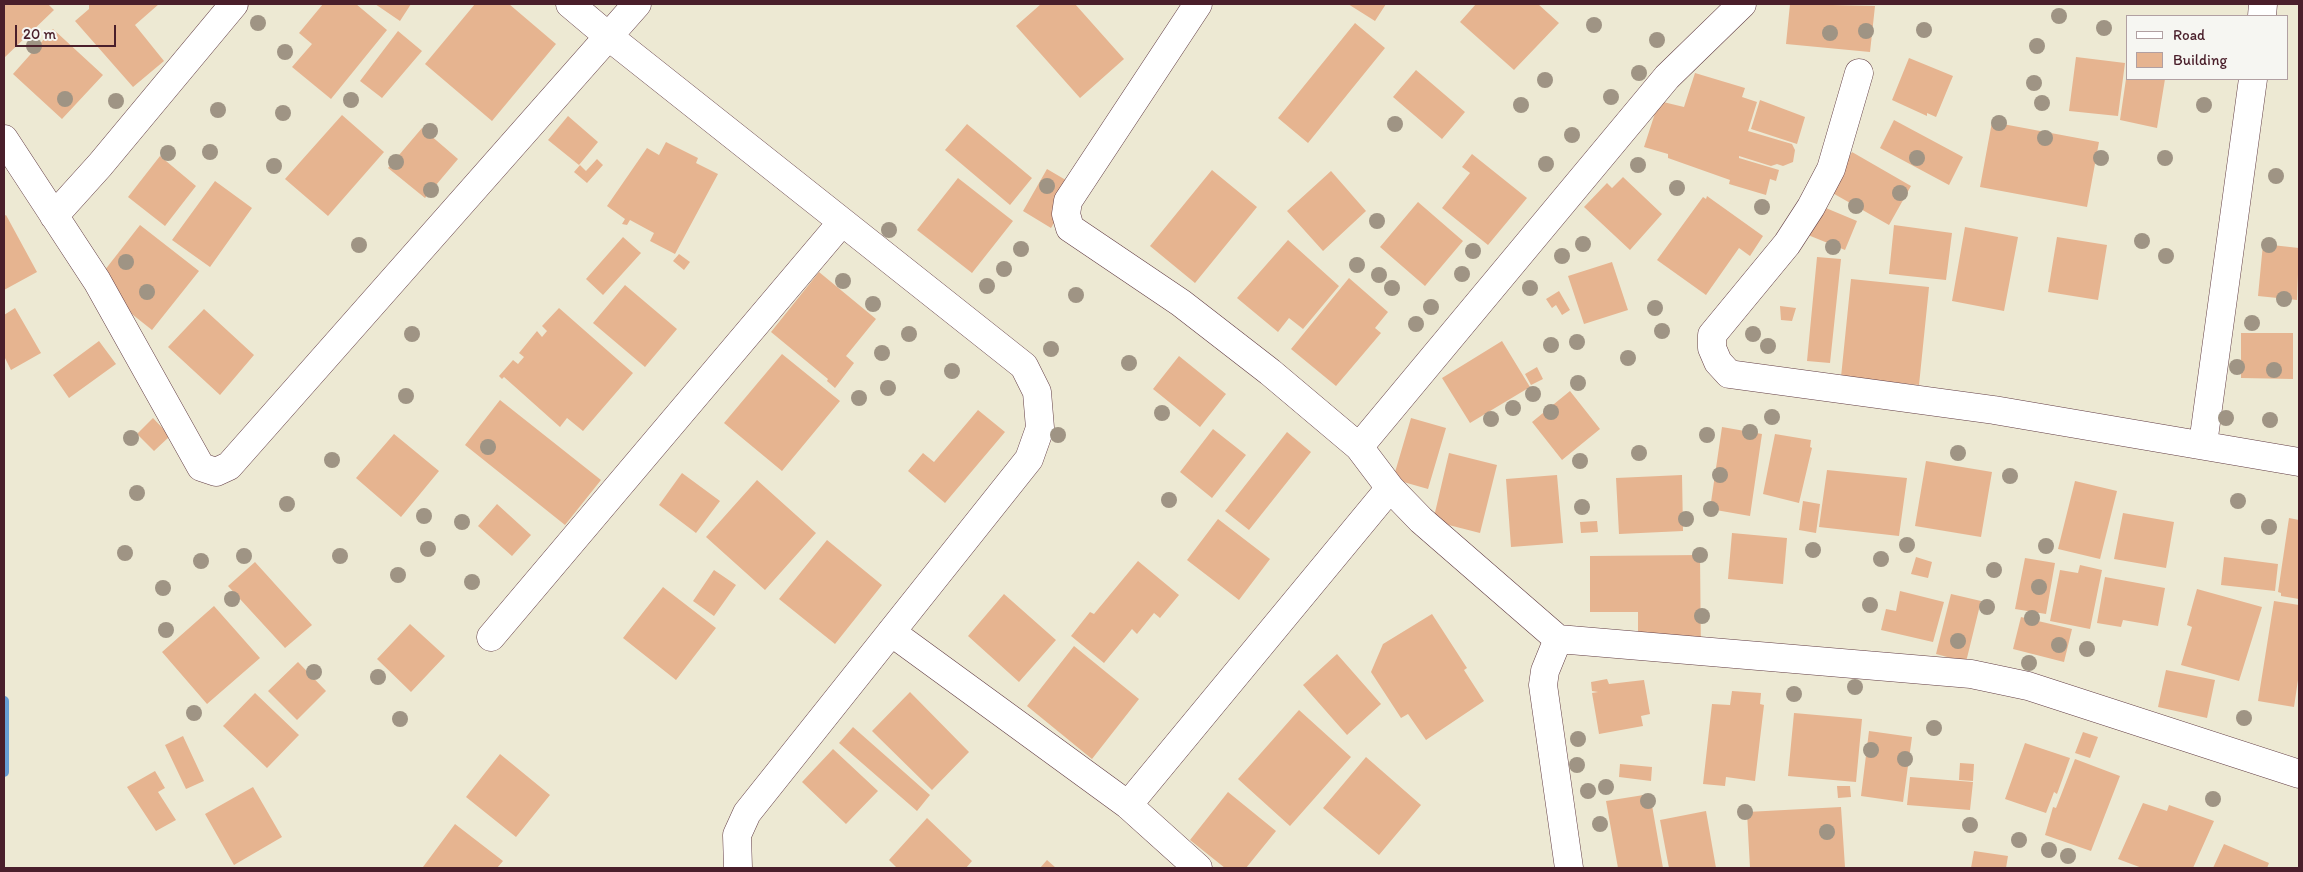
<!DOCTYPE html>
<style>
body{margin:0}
#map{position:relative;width:2303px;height:872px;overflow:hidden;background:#ede9d3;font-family:Itim,sans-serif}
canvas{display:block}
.frame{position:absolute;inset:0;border:5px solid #4a1f2b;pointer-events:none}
.legend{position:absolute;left:2126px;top:15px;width:162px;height:65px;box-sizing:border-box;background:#f6f6f2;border:1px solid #b1a0a2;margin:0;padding:6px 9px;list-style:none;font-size:15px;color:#4a1f2b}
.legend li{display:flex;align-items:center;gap:10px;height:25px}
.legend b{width:25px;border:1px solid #b1a0a2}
.scale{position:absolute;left:15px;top:25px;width:101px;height:22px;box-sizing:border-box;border:2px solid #4a1f2b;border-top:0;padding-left:6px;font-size:15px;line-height:18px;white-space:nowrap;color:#4a1f2b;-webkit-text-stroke:4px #f6f6f2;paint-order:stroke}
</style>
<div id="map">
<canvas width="2303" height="872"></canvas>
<div class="frame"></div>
<ul class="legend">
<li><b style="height:6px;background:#fff"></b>Road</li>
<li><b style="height:14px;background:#e6b490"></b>Building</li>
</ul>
<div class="scale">20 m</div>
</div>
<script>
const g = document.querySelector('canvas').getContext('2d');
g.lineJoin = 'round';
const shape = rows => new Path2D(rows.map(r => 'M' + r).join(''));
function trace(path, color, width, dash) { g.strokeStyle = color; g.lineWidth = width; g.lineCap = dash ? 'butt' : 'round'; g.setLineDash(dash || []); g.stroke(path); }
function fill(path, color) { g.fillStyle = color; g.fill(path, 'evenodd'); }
const stream = shape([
 [4,701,4,772]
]);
const building = shape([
 [4,4,48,4,54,10,4,58],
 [89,4,159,4,135,25,164,61,133,87,75,21,89,9],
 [323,4,356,4,387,30,331,99,292,67,312,44,299,33],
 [375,4,411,4,400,21],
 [475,4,509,4,556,44,492,121,425,64],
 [1041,4,1075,4,1124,59,1080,98,1016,26],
 [1348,4,1386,4,1375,21],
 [1476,4,1538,4,1559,23,1514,70,1460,22],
 [1790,4,1875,6,1870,52,1786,44],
 [1355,23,1385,48,1308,143,1278,118],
 [53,29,103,75,62,119,13,74],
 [398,31,422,51,382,98,360,81],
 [2076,57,2125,63,2118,116,2069,111],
 [1909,58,1953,76,1936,117,1927,113,1927,116,1892,100],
 [1416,70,1465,112,1442,139,1393,97],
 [1695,73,1745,88,1742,97,1757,102,1748,131,1792,144,1795,150,1793,162,1783,166,1777,164,1771,166,1739,156,1739,158,1779,170,1776,181,1770,179,1766,195,1729,184,1730,180,1668,158,1668,154,1644,147,1659,101,1684,107],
 [2126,79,2165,79,2157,128,2120,120],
 [1760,100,1805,117,1797,144,1751,129],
 [342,115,384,152,328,216,285,179],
 [568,116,598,142,579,165,548,140],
 [1894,120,1963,157,1949,185,1880,148],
 [1992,122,2099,142,2087,207,1980,187],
 [967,124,1032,178,1010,205,945,150],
 [422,128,458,159,425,198,388,168],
 [666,142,698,158,696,163,718,174,675,254,650,241,654,233,630,220,627,225,622,224,625,219,607,206,647,148,659,155],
 [1852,152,1911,186,1889,225,1829,191],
 [1472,154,1527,198,1488,245,1442,208,1470,173,1462,167],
 [160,156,196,186,165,226,128,197],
 [597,159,603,165,587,183,574,172,580,165,586,171],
 [1047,169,1076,186,1051,228,1023,211],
 [1212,170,1257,207,1195,283,1150,246],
 [1331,171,1366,211,1323,251,1287,211],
 [1623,177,1662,214,1630,250,1584,207,1607,183,1612,188],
 [958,178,1013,221,972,273,917,230],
 [215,181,252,208,210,267,172,240],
 [1707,196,1763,236,1750,256,1739,248,1706,295,1657,260,1703,197,1706,199],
 [1418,202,1463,241,1425,286,1380,247],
 [1821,206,1857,221,1845,250,1808,235],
 [6,215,37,272,4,290,4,216],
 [140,225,199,271,152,330,94,284],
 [1894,225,1952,233,1946,280,1889,274],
 [1965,227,2018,237,2004,311,1952,301],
 [623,237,641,253,603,295,586,279],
 [2057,237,2107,245,2098,300,2048,292],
 [1288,240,1339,286,1303,329,1289,318,1278,332,1237,298],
 [2263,244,2299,248,2297,300,2258,296],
 [679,254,690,262,684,270,673,261],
 [1817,257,1841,259,1830,363,1807,361],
 [1612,262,1628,310,1584,324,1568,276],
 [819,272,876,319,846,356,854,363,835,388,827,381,828,379,771,332],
 [1349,278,1388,312,1375,328,1381,333,1336,386,1291,349],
 [1851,279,1929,287,1919,385,1841,377],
 [625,285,677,329,645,367,593,323],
 [1559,291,1570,310,1562,315,1556,305,1552,308,1546,299],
 [1780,306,1796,308,1792,321,1781,320],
 [15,308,41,353,11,370,4,356,4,315],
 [559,308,633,373,583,431,567,418,560,427,504,377,502,379,499,376,513,360,518,364,524,357,519,353,537,331,542,337,547,331,542,326],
 [204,309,254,355,220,395,168,347],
 [2241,333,2293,333,2293,379,2241,378],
 [99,341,116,364,69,398,53,375],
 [1502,341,1530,387,1470,423,1442,378],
 [782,354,840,401,782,471,724,423],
 [1179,356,1226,394,1200,427,1153,389],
 [1537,367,1543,379,1531,385,1525,374],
 [1570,391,1600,429,1562,460,1532,422],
 [500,400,601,480,565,525,465,445],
 [978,410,1005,432,945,503,908,471,923,453,934,462],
 [153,418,170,436,154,451,137,434],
 [1411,418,1446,428,1428,489,1393,479],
 [1722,427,1762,434,1750,516,1710,509],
 [1213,429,1246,455,1212,498,1180,472],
 [1287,432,1311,452,1249,530,1225,511],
 [394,434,439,471,401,517,356,478],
 [1775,434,1811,440,1810,447,1812,448,1799,503,1763,494],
 [1449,453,1497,465,1480,533,1433,521],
 [1926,461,1992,472,1981,537,1915,526],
 [1827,470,1907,478,1899,536,1819,527],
 [682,473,720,501,696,533,659,505],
 [1557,475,1563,543,1511,547,1506,479],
 [1682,475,1683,531,1619,534,1616,478],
 [757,480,816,533,765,590,706,537],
 [2075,481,2117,491,2100,559,2058,549],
 [1803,501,1820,504,1816,533,1799,530],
 [497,504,531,535,512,556,478,526],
 [2123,513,2174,522,2166,568,2114,559],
 [2289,518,2299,520,2299,599,2281,596,2281,593,2278,592],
 [1218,519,1270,559,1239,600,1187,560],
 [1597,521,1598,532,1581,533,1580,522],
 [1732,533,1787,538,1783,584,1728,579],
 [827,540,882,585,835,644,779,599],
 [1700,555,1701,657,1638,657,1638,612,1590,612,1590,556],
 [1916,557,1932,562,1928,578,1911,574],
 [2224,557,2278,564,2275,591,2221,585],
 [2025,558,2055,563,2046,614,2015,609],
 [1138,561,1179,595,1160,618,1154,613,1137,634,1132,629,1104,663,1071,636,1090,612,1094,614],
 [255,562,312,625,285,648,228,586],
 [2080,565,2102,570,2090,629,2050,621,2060,570,2078,573],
 [714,570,736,585,714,616,693,601],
 [2105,577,2165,588,2158,626,2123,620,2121,627,2097,623],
 [663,587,716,628,676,680,623,638],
 [2197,589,2262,607,2239,681,2181,665,2192,627,2187,625],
 [1900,591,1944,602,1933,642,1881,630,1886,609,1896,611],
 [1004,594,1056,640,1019,682,968,636],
 [1951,594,1981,601,1966,662,1936,654],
 [2274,601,2299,605,2299,673,2294,707,2258,701],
 [214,606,260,658,207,704,162,652],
 [1432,614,1467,668,1464,670,1484,701,1426,740,1408,714,1401,718,1371,672,1383,644],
 [2021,617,2072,629,2064,662,2013,649],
 [410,624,445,656,411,692,377,659],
 [1074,646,1139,699,1092,759,1027,706],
 [1337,654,1381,704,1347,735,1303,685],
 [298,662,326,691,297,720,268,691],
 [2166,670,2215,680,2207,718,2158,707],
 [1607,679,1609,684,1644,680,1650,714,1641,716,1643,726,1599,734,1592,693,1598,692,1592,691,1591,682],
 [1732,691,1761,693,1760,704,1764,705,1755,781,1726,777,1725,786,1703,784,1712,704,1730,705],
 [910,692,969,752,932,790,872,731],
 [255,693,299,735,267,768,223,726],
 [1299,710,1351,757,1290,826,1238,779],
 [1794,713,1862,719,1856,782,1788,776],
 [853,727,930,795,917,811,839,743],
 [1869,731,1912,737,1903,802,1861,796],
 [2083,732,2098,737,2090,758,2075,753],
 [183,736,204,781,186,789,165,745],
 [2025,743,2070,758,2057,794,2054,792,2046,813,2005,799],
 [833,749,878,791,846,824,802,782],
 [500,754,550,795,516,837,466,797],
 [1366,757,1421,805,1379,855,1323,808],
 [2075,759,2120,776,2091,851,2045,835,2053,807,2056,808],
 [1960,763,1974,764,1973,781,1959,780],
 [1620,764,1652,767,1651,781,1619,777],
 [155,771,165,788,158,792,176,820,156,831,127,787],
 [1910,777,1973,782,1970,810,1907,805],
 [1837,786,1850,786,1851,797,1838,798],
 [253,787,282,837,234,865,205,814],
 [1228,792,1276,831,1246,868,1225,868,1190,840],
 [1650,794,1663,868,1618,868,1606,801],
 [2143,803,2167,811,2169,805,2214,821,2193,868,2142,868,2118,859],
 [1841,807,1845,867,1750,868,1747,812],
 [1706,811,1716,868,1669,868,1660,820],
 [927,818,972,861,966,868,897,868,889,860],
 [455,824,503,861,497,868,423,867],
 [2224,844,2269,863,2267,868,2213,868],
 [1974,851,2008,856,2006,868,1971,868],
 [1047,860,1056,868,1040,868]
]);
const minor = shape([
 [570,4,608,36,1024,366,1037,392,1040,428,1029,459,747,813,737,835,738,868],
 [1198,4,1068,201,1066,214,1070,228,1181,303,1270,372,1359,447,1390,488,1421,520,1558,639,1971,674,2028,686,2299,774],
 [2262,16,2263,4],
 [1859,73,1831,169,1811,207,1787,244,1712,335,1712,348,1718,362,1729,374,1994,410,2299,462],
 [4,139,97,281,201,467,216,472,229,466,637,4],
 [54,216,100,165,234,4],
 [2203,444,2253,79],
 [1359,447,1667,77,1742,4],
 [891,632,1128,805],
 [491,637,842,222],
 [1558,639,1545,671,1543,685,1569,868],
 [1198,868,1128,805,1390,488]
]);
const trees = [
 [2059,16],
 [258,23],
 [1594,25],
 [2104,28],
 [1924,30],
 [1866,31],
 [1830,33],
 [1657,40],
 [34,46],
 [2037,46],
 [285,52],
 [1639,73],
 [1545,80],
 [2034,83],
 [1611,97],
 [65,99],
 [351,100],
 [116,101],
 [2042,103],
 [1521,105],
 [2204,105],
 [218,110],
 [283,113],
 [1999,123],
 [1395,124],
 [430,131],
 [1572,135],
 [2045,138],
 [210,152],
 [168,153],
 [1917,158],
 [2101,158],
 [2165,158],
 [396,162],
 [1546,164],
 [1638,165],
 [274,166],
 [2276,176],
 [1047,186],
 [1677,188],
 [431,190],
 [1900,193],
 [1856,206],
 [1762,207],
 [1377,221],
 [889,230],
 [2142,241],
 [1583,244],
 [359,245],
 [2269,245],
 [1833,247],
 [1021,249],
 [1473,251],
 [1562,256],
 [2166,256],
 [126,262],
 [1357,265],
 [1004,269],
 [1462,274],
 [1379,275],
 [843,281],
 [987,286],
 [1392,288],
 [1530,288],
 [147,292],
 [1076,295],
 [2284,299],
 [873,304],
 [1431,307],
 [1655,308],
 [2252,323],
 [1416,324],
 [1662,331],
 [412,334],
 [909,334],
 [1753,334],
 [1577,342],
 [1551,345],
 [1768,346],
 [1051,349],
 [882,353],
 [1628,358],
 [1129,363],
 [2237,367],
 [2274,370],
 [952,371],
 [1578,383],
 [888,388],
 [1533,394],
 [406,396],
 [859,398],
 [1513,408],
 [1551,412],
 [1162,413],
 [1772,417],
 [2226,418],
 [1491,419],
 [2270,420],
 [1750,432],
 [1058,435],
 [1707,435],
 [131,438],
 [488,447],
 [1639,453],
 [1958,453],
 [332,460],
 [1580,461],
 [1720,475],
 [2010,476],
 [137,493],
 [1169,500],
 [2238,501],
 [287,504],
 [1582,507],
 [1711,509],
 [424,516],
 [1686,519],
 [462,522],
 [2269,527],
 [1907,545],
 [2046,546],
 [428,549],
 [1813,550],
 [125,553],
 [1700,555],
 [244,556],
 [340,556],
 [1881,559],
 [201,561],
 [1994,570],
 [398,575],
 [472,582],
 [2039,587],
 [163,588],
 [232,599],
 [1870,605],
 [1987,607],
 [1702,616],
 [2032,618],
 [166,630],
 [1958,641],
 [2059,645],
 [2087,649],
 [2029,663],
 [314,672],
 [378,677],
 [1855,687],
 [1794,694],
 [194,713],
 [2244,718],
 [400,719],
 [1934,728],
 [1578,739],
 [1871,750],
 [1905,759],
 [1577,765],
 [1606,787],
 [1588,791],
 [2213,799],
 [1648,801],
 [1745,812],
 [1600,824],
 [1970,825],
 [1827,832],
 [2019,840],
 [2049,850],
 [2068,856]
];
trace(stream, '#689fd6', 10);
fill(building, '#e6b490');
trace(minor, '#623d44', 29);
trace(minor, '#fff', 28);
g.fillStyle = '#9f9484';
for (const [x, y] of trees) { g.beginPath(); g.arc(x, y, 8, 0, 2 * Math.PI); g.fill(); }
</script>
